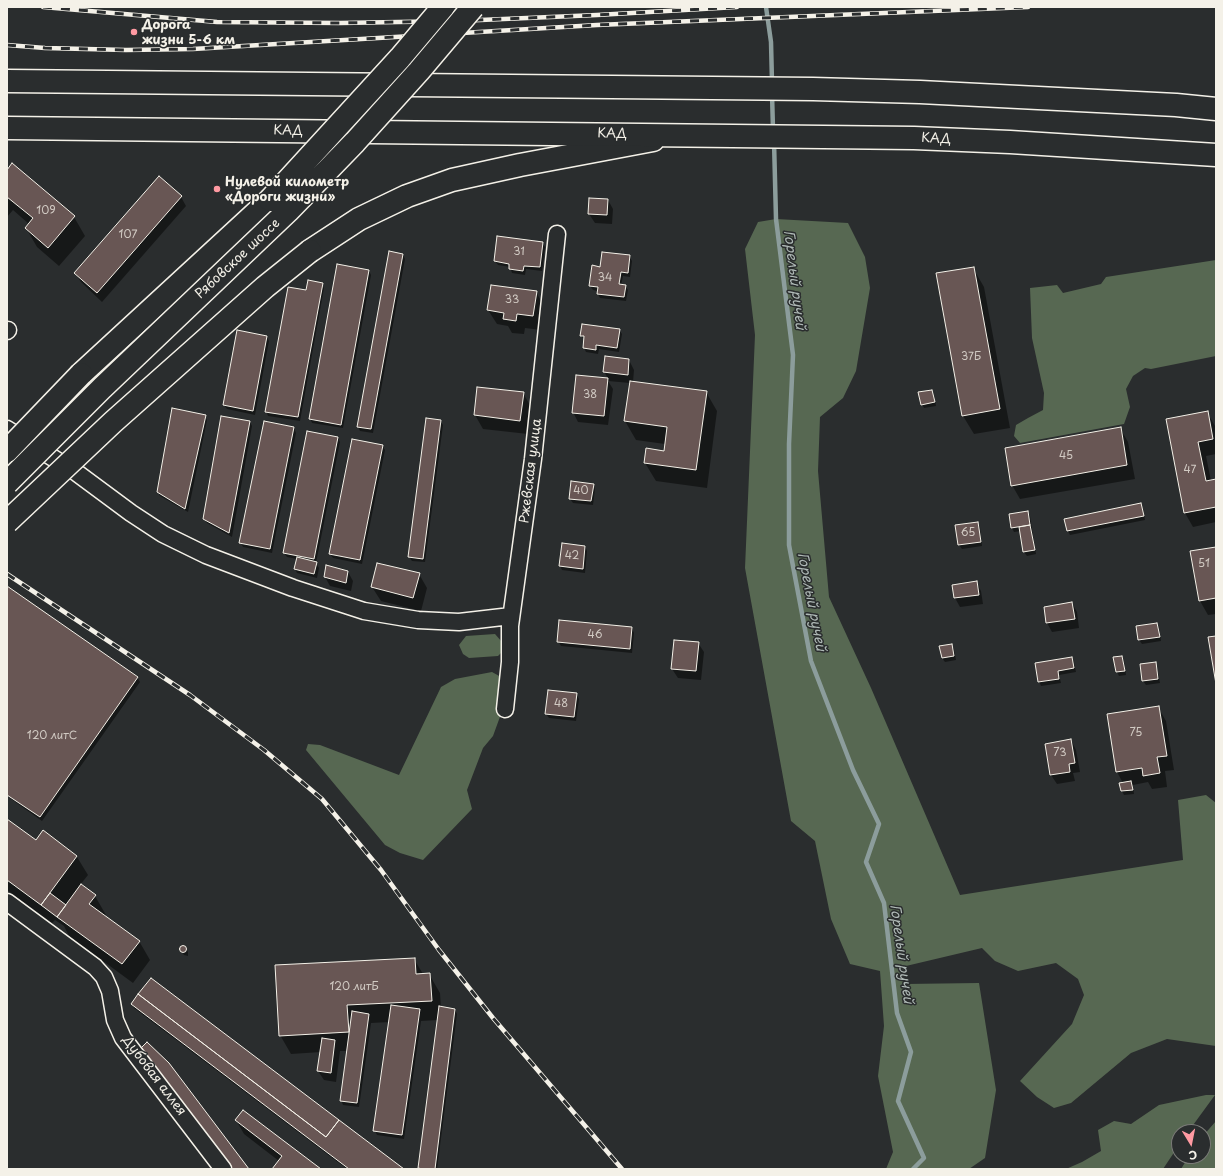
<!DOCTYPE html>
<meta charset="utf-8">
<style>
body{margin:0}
#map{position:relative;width:1223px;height:1176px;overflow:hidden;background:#2a2d2e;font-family:"Playpen Sans",sans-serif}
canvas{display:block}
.frame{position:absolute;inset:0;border:8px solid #f4f1e8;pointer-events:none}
.north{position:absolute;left:1171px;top:1124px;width:40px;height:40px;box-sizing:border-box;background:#2a2d2e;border:1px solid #7b7b78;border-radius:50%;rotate:170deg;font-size:11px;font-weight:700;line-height:16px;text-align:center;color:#f4f1e8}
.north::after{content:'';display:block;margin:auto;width:14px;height:18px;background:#ff9aa2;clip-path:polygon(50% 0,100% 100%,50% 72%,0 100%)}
</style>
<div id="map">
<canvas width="1223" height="1176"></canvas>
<div class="frame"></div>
<div class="north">С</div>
</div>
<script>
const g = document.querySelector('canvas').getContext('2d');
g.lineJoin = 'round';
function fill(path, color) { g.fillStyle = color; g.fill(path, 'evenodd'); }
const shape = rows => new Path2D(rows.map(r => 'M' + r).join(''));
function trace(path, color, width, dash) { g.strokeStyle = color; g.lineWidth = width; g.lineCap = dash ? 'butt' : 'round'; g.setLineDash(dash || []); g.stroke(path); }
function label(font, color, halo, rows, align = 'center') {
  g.font = font + ' "Playpen Sans",sans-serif'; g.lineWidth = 3; g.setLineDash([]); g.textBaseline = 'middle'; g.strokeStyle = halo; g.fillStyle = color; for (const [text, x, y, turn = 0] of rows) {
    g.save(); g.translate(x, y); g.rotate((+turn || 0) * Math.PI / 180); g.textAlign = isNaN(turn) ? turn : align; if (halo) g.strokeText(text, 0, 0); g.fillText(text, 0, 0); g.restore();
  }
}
const green = shape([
 [776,219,848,223,865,257,870,288,856,371,843,398,820,417,818,471,829,597,871,688,960,895,1183,860,1178,800,1206,795,1216,803,1216,1046,1167,1039,1131,1053,1071,1103,1054,1108,1037,1097,1020,1081,1072,1024,1084,995,1078,979,1056,963,1018,971,995,961,982,948,906,966,905,984,979,983,996,1090,985,1158,969,1169,886,1169,893,1152,878,1076,884,1026,880,971,850,964,831,919,815,841,791,821,745,568,755,335,745,249,758,222],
 [1216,260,1216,356,1151,369,1145,368,1133,376,1126,389,1130,407,1124,424,1020,443,1014,436,1016,425,1028,418,1043,410,1044,393,1032,338,1030,288,1057,285,1063,293,1101,284,1106,277],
 [495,634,502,642,502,652,498,656,469,658,463,654,459,645,466,636],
 [492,672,501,677,501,714,493,736,483,748,467,790,472,809,423,860,400,853,385,845,306,750,308,744,320,745,399,775,441,687,455,679],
 [1206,1095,1215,1095,1188,1132,1179,1132,1179,1145,1163,1169,1066,1169,1082,1162,1101,1151,1098,1130,1114,1121,1131,1124,1159,1105],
 [1216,1121,1216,1169,1181,1169,1189,1156,1203,1156,1203,1136]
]);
const shadow = shape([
 [7,171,74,217,85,236,59,266,37,247,26,228,29,224,13,210,7,217],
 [181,197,186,206,102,302,81,282,75,273],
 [608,200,613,209,612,224,595,223,589,214],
 [542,243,545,247,542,271,526,269,525,275,512,273,510,267,498,265,495,261],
 [403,255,405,259,373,433,360,431,358,427],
 [629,256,632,261,630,277,623,276,621,286,625,286,628,290,626,301,600,298,598,294,598,291,593,290,590,286],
 [338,265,369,271,371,275,343,428,312,423,310,418],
 [973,268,984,287,1010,428,974,434,963,416],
 [322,284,324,288,300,421,268,416,266,411],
 [536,292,544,306,541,330,525,328,524,334,512,333,508,326,497,324,488,310],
 [619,330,622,334,619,352,599,349,598,354,586,352,584,348,585,340,581,336],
 [266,336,269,341,255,415,227,409,224,405],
 [629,360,634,370,633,382,706,392,717,411,707,488,656,481,645,463,664,452,665,444,636,440,625,421,630,383,608,381,613,389,608,425,578,422,573,412,577,376,608,379,604,371],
 [932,391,934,395,936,406,924,408,922,404],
 [523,393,531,407,528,434,483,429,475,415],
 [1207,412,1215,426,1216,430,1216,454,1206,456,1211,481,1216,480,1216,522,1193,527,1185,513,1167,420],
 [205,416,207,420,188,512,160,496,158,492],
 [440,421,443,425,425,562,412,561,409,557],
 [250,422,252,426,232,537,207,523,204,519],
 [294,428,296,433,272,553,243,547,241,543],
 [1120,428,1128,442,1135,479,1020,499,1012,485],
 [338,438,340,442,316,563,319,568,317,578,297,573,295,569,297,559,287,557,284,553],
 [382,446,385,450,362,564,333,558,330,554],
 [593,484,595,489,593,505,573,503,570,499],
 [1140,504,1143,509,1145,520,1070,535,1068,531],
 [1028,512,1030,516,1036,554,1027,556,1024,552,1021,531,1014,532,1012,528],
 [977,523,980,527,982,546,962,549,959,545],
 [585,546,587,551,585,573,562,570,560,566],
 [1216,548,1216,614,1208,615,1200,601,1191,552],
 [348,572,353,581,351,591,330,586,325,577],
 [419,574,427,588,421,611,381,601,372,587],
 [976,582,981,591,983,604,960,607,955,598,953,586],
 [7,587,137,677,140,682,42,821,7,796],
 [1072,603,1077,612,1079,628,1052,632,1047,623],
 [1157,624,1159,628,1161,641,1142,644,1139,640,1137,627],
 [632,628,634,633,632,653,561,646,558,641],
 [698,643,704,652,701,680,678,678,672,669],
 [951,645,954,649,956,660,945,662,942,658],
 [1122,657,1124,661,1126,675,1119,676,1117,672,1115,658],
 [1072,658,1074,662,1076,672,1059,675,1061,683,1041,686,1039,681],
 [1155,663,1157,667,1160,683,1146,685,1143,681],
 [576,694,579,699,576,721,549,718,546,714],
 [1158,707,1166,721,1174,770,1165,771,1167,787,1152,789,1148,782,1133,785,1134,794,1124,795,1122,791,1121,784,1123,783,1117,772,1108,715],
 [1071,740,1076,750,1080,772,1073,773,1075,781,1057,784,1051,775,1047,744],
 [7,820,36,841,43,832,77,857,88,875,80,885,95,896,106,915,105,916,139,941,150,960,133,983,69,936,64,926,55,920,52,923,7,890],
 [183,946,186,948,188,952,188,956,184,955,181,951,181,949],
 [414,959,423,974,429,974,440,993,441,1008,455,1010,457,1014,437,1169,419,1168,438,1020,421,1021,404,1139,377,1135,375,1131,390,1022,371,1023,359,1107,343,1105,341,1100,347,1051,340,1051,336,1082,324,1080,318,1071,321,1052,291,1054,280,1035],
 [132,1004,402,1169,347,1169,134,1008],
 [236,1120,320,1169,274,1169,279,1161,244,1134]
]);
const stream = shape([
 [766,7,771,42,772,82],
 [772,93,773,130],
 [774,141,776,219,793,355,789,444,789,545,811,661,853,770,879,824,866,862,884,903,897,1013,911,1052,898,1101,924,1158,913,1169]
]);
const building = shape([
 [12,163,75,216,48,248,25,228,33,218,7,197,7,170,12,163],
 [159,176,182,196,97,293,74,273,159,176],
 [589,198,608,199,607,215,588,214,589,198],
 [497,236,543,242,540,267,524,266,523,271,509,269,509,264,494,261,497,236],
 [389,251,403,254,371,429,357,427,389,251],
 [602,252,630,255,628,273,621,272,619,284,626,285,624,297,597,294,598,287,589,286,592,265,600,267,602,252],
 [337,264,369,270,341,425,309,419,337,264],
 [974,267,1000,409,962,416,936,273,974,267],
 [308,280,323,283,298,417,265,412,288,287,306,290,308,280],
 [491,285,537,291,533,316,517,314,516,321,503,319,504,313,487,310,491,285],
 [582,324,620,329,617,348,596,345,596,350,583,348,584,336,580,336,582,324],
 [237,330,267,336,253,411,223,405,237,330],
 [605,356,629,359,628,375,603,372,605,356],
 [576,375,608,378,604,416,572,413,576,375],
 [630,381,707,391,696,470,644,463,646,448,664,451,667,427,624,421,630,381],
 [477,387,524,392,520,421,474,415,477,387],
 [932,390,935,402,921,405,918,392,932,390],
 [172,408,206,415,185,509,157,492,172,408],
 [1208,411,1213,439,1198,442,1206,481,1216,479,1216,507,1184,513,1166,419,1208,411],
 [221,416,250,421,229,533,203,519,221,416],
 [426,418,441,420,423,559,408,557,426,418],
 [264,421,294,427,270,549,239,543,264,421],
 [1121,427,1127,465,1011,486,1005,448,1121,427],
 [307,431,338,437,314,559,283,553,307,431],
 [352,439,383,445,360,560,329,554,352,439],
 [571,481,594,484,591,501,569,499,571,481],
 [1141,503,1144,516,1067,531,1064,519,1141,503],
 [1028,511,1030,525,1011,528,1009,514,1028,511],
 [978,522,981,542,958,545,955,525,978,522],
 [1030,525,1035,550,1023,552,1019,527,1030,525],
 [562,543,585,546,583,569,559,566,562,543],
 [1216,547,1216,598,1199,601,1190,551,1216,547],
 [297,557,317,562,314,574,294,569,297,557],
 [377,563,420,573,413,598,371,587,377,563],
 [326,565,348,571,346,583,324,577,326,565],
 [977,581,979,595,954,598,952,585,977,581],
 [7,586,138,677,40,817,7,795,7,586],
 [1072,602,1075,619,1046,623,1044,607,1072,602],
 [559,620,632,627,630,649,557,642,559,620],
 [1157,623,1160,637,1138,640,1136,626,1157,623],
 [1216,636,1216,684,1208,637,1216,636],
 [674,640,699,642,696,671,671,669,674,640],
 [952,644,954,656,942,658,939,646,952,644],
 [1122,656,1125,671,1116,672,1113,657,1122,656],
 [1072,657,1074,668,1058,671,1059,679,1038,682,1035,663,1072,657],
 [1156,662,1158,679,1142,681,1140,664,1156,662],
 [548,690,577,693,574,717,545,714,548,690],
 [1159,706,1167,756,1157,757,1160,773,1143,776,1142,768,1116,772,1107,714,1159,706],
 [1071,739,1075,763,1069,764,1070,772,1050,775,1045,744,1071,739],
 [1131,781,1133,790,1121,791,1119,783,1131,781],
 [7,819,36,840,43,830,77,856,41,905,7,880,7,819],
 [81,884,96,895,89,904,140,941,122,964,57,917,81,884],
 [50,893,66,905,57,917,41,905,50,893],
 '179.5 949a3.5 3.5 0 1 1 7 0a3.5 3.5 0 1 1-7 0Z',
 [415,958,416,974,430,973,432,1001,347,1005,349,1032,279,1036,275,965,415,958],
 [151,978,339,1120,326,1137,138,994,151,978],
 [138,994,326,1137,339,1120,404,1169,349,1169,131,1004,138,994],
 [391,1005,420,1009,402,1135,373,1131,391,1005],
 [439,1006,455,1009,435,1169,423,1169,418,1168,439,1006],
 [352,1011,369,1014,357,1103,340,1101,352,1011],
 [322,1038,335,1040,331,1073,317,1071,322,1038],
 [147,1042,169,1063,249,1169,232,1169,139,1050,147,1042],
 [243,1110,321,1169,272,1169,282,1156,235,1120,243,1110]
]);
const minor = shape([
 [7,331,8,330],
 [7,429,77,473,131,513,163,534,206,555,293,588,364,611,418,620,459,622,511,616],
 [505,709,510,662,510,626,533,459,557,234],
 [7,902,95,967,104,977,110,991,115,1020,123,1038,223,1169]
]);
const secondary = shape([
 [310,251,359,219,407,196,452,180,520,165,653,140],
 [81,374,270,200]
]);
const motorway = shape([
 [7,81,813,89,920,92,1176,105,1216,109],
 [7,128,914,138,1010,142,1216,155]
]);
const rail = shape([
 [43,7,217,22,340,23,457,21,597,15,737,7],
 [7,45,45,48,126,50,193,49,597,25,1028,7],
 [7,574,190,695,264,750,322,799,381,870,439,950,493,1018,622,1169]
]);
const secondaryBridge = shape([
 [270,200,400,58,443,7],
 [7,451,81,374],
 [7,483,102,388,288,211,355,142,419,71,473,7],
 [7,522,113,422,265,287,310,251]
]);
const markers = [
 [134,32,4,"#ff9aa2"],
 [217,189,4,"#ff9aa2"]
];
const numberNames = [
 ["109",46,211],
 ["107",128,235],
 ["31",519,252],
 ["34",605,278],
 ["33",512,300],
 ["37Б",971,357],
 ["38",590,395],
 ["45",1066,456],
 ["47",1190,470],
 ["40",581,491],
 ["65",968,533],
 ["42",572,556],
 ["51",1204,564],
 ["46",595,635],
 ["48",561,704],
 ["75",1136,733],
 ["120 литС",52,736],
 ["73",1060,753],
 ["120 литБ",354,987]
];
const poiNames = [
 ["Дорога",142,25],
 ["жизни 5-6 км",142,40],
 ["Нулевой километр",225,182],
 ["«Дороги жизни»",225,197]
];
const streetNames = [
 ["КАД",288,131,1],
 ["КАД",612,134,1],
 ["КАД",936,139,3],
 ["Рябовское шоссе",238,259,-43],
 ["Ржевская улица",531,471,-83],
 ["Дубовая аллея",154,1076,53]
];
const waterNames = [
 ["Горелый ручей",794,280,83],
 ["Горелый ручей",811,602,79],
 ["Горелый ручей",901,954,82]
];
fill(green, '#576852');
fill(shadow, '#0007');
trace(stream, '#8c9d9c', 4.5);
fill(building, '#685654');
trace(building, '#f4f1e8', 1);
trace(minor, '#f4f1e8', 19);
trace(secondary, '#f4f1e8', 25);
trace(motorway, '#f4f1e8', 25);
trace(minor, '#2a2d2e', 16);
trace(secondary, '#2a2d2e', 22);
trace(motorway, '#2a2d2e', 22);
trace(rail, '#f4f1e8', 4.5);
trace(rail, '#2a2d2e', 3, [9]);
trace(secondaryBridge, '#f4f1e8', 25, []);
trace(secondaryBridge, '#2a2d2e', 22);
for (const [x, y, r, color] of markers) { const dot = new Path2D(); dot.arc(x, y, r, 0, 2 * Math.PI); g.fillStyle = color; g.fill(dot); trace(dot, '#2a2d2e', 1.5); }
label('11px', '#d1cac3', null, numberNames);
label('bold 13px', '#f4f1e8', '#2a2d2e', poiNames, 'left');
label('13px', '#f4f1e8', '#2a2d2e', streetNames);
label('italic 14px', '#afb9b6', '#2a2d2e', waterNames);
</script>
